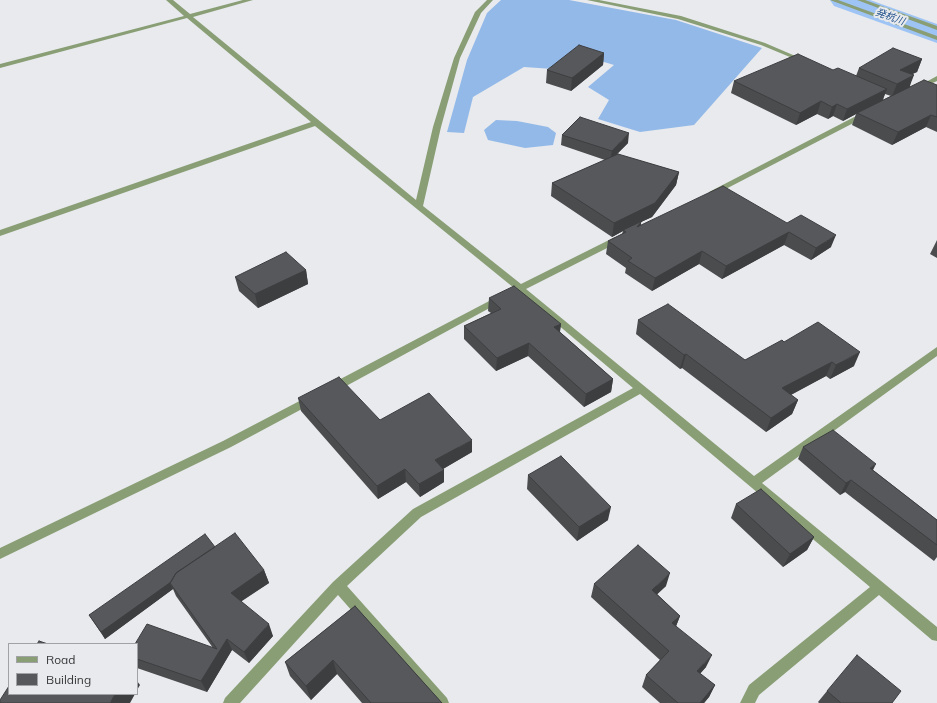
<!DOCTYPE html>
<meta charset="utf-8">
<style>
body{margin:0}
#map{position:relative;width:937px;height:703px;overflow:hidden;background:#e8eaed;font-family:Mulish,sans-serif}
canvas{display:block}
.legend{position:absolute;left:8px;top:643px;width:130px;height:52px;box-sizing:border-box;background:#e8eaed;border:1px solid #a1a2a5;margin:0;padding:5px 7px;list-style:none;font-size:12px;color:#363738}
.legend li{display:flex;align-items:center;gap:8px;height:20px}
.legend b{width:20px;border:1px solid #a1a2a5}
</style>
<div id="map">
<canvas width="937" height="703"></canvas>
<ul class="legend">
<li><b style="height:5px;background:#899e75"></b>Road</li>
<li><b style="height:11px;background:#57585b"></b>Building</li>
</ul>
</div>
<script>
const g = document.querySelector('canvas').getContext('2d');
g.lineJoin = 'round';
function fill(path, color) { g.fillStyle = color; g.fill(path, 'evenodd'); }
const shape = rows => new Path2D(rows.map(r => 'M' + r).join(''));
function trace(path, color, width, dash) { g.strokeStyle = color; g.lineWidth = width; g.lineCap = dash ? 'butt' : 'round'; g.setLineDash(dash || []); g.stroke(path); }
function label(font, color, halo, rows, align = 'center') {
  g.font = font + ' Mulish,"Noto Sans JP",sans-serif'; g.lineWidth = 4; g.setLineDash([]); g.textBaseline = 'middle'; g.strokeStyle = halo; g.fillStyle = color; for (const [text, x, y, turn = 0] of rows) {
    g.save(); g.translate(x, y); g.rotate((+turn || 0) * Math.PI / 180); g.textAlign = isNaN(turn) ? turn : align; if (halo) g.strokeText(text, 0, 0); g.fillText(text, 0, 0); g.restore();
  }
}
const forest = shape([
 [501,0,569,0,676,20,762,48,694,125,640,132,598,119,609,100,588,87,614,65,574,53,553,69,524,67,473,97,464,133,447,132,467,60,487,13],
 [496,120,517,121,548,127,556,133,553,145,525,148,488,140,484,130]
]);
const river = shape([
 [830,0,870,0,937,24,937,43,834,6,830,0]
]);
const minor = shape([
 [166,0,173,0,190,14,243,0,253,0,193,17,416,200,433,127,454,58,475,12,487,0,493,0,481,13,460,58,441,127,423,206,521,284,615,237,621,237,622,239,621,241,526,289,754,476,937,347,937,356,762,483,937,627,937,641,932,640,879,595,759,695,755,703,740,703,749,685,870,587,640,394,421,517,347,586,447,698,449,703,433,703,338,595,240,703,223,703,225,698,333,582,413,509,633,388,519,292,337,391,329,391,328,388,329,385,514,288,315,126,0,236,0,230,311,122,187,18,0,68,0,64,184,16,166,0],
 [587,0,599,0,681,16,765,43,807,61,802,62,761,45,678,19,587,0],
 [830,0,838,0,937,36,937,40,830,0],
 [857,0,865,0,937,26,937,30,857,0],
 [937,76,937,81,920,89,915,88,937,76],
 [862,113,869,115,716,194,713,194,709,192,862,113],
 [311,395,315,396,316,399,315,402,231,447,0,559,0,548,223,441,311,395]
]);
const wall = shape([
 [604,53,603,65,571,91,546,83,547,70],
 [922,59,917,72,911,74,910,87,937,85,937,132,926,127,892,145,852,125,856,114,843,121,833,116,828,119,817,114,796,125,731,93,734,81,833,70,856,76,859,68],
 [885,94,891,96,883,100],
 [562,135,628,143,617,154,679,172,676,185,652,217,641,222,641,225,787,223,831,247,811,260,784,245,722,279,699,264,652,291,625,273,626,268,606,254,608,241,622,234,623,231,612,237,551,196,552,183,605,160,561,145],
 [937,240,937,258,930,254],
 [306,270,308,284,258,308,239,291,235,277],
 [489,298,561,324,560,332,613,379,611,392,584,407,528,356,496,371,464,339,464,326,491,313,488,311],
 [638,320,745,360,784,342,854,366,830,379,826,376,791,395,798,400,792,414,766,432,682,368,680,369,636,334],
 [298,398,380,420,472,452,443,469,444,470,444,482,420,497,406,482,378,499,301,411],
 [803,447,873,470,937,520,937,557,934,561,845,492,840,495,798,459],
 [528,475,608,520,577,541,527,489],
 [736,504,814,537,807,550,783,567,731,518],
 [215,547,264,570,269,583,241,601,273,636,249,663,232,650,207,692,137,668,137,644,213,648,176,596,173,589,105,639,89,615],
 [594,584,666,586,657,594,680,616,676,626,706,667,700,674,715,685,709,697,704,703,660,703,642,687,646,675,660,660,591,597],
 [355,606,442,703,362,703,337,674,311,700,290,676,285,662],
 [827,691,892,703,819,703,818,702]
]);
const shadedWall = shape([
 [604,53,603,65,571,91,572,78],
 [922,59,917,72,896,82,900,70],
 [914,75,909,88,892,96,897,84],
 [887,89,882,101,857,113,856,114,843,121,847,109],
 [821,101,817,114,796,125,800,113],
 [837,104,833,116,828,119,832,107],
 [931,115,926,127,892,145,898,132],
 [629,133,628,143,610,161,612,151],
 [679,172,676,185,652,217,641,222,639,233,623,230,623,231,612,237,614,223],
 [789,232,784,245,722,279,726,266],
 [836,235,831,247,811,260,816,248],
 [702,251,699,264,652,291,655,278],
 [306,270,308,284,258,308,255,294],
 [561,324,559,336,554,327],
 [529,343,528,356,496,371,497,358],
 [860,352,854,366,830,379,836,365],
 [686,354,682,368,680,369,684,355],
 [832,362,826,376,777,402,782,388],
 [613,379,611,392,584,407,586,394],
 [798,400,792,414,766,432,771,418],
 [472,440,472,452,436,473,435,460],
 [876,464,870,476,870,468],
 [405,469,406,482,378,499,377,486],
 [444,470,444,482,420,497,419,484],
 [851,480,845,492,840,495,846,483],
 [611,507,608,520,577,541,579,527],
 [814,537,807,550,783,567,790,554],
 [216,549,170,583,173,589,105,639,101,632],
 [264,570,269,583,236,605,231,593],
 [670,573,666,586,648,603,652,590],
 [680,616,675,629,672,623],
 [269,624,273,636,249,663,244,652],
 [227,639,232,650,207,692,201,681],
 [712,655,706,667,691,683,697,671],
 [333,660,337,674,311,700,306,686],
 [137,681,140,685,137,690],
 [715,685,709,697,704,703,700,703],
 [115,694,135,694,130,703,110,703]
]);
const building = shape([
 [579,45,604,53,572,78,547,70,579,45],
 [893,48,922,59,900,70,914,75,897,84,859,68,893,48],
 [798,54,833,70,838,68,887,89,847,109,837,104,832,107,821,101,800,113,734,81,798,54],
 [924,80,937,85,937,117,931,115,898,132,857,113,924,80],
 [580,117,629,133,612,151,562,135,580,117],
 [618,154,679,172,655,203,614,223,552,183,618,154],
 [723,186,787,223,801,215,836,235,816,248,789,232,726,266,702,251,655,278,628,261,632,258,608,241,626,232,623,230,642,221,637,227,723,186],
 [286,252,306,270,255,294,235,277,286,252],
 [514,286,561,324,554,327,613,379,586,394,529,343,497,358,464,326,501,309,489,298,514,286],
 [668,304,745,360,782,340,784,342,818,322,860,352,836,365,832,362,782,388,798,400,771,418,686,354,684,355,638,320,668,304],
 [339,377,380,420,429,393,472,440,435,460,444,470,419,484,405,469,377,486,298,398,339,377],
 [833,430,876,464,870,468,937,520,937,545,851,480,846,483,803,447,833,430],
 [561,456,611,507,579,527,528,475,561,456],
 [761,489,814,537,790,554,736,504,761,489],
 [235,533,264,570,231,593,269,624,244,652,227,639,201,681,137,659,137,644,135,644,147,624,217,649,170,583,176,573,235,533],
 [205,534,215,547,176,573,171,582,101,632,89,615,205,534],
 [638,545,670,573,652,590,680,616,672,623,712,655,697,671,715,685,700,703,678,703,646,675,669,651,594,584,638,545],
 [355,606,442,703,371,703,333,660,306,686,285,662,355,606],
 [39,641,48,644,37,644,39,641],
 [857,655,901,691,892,703,841,703,827,691,857,655],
 [9,686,9,694,115,694,110,703,0,703,0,700,9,686]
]);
const farWaternames = [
 ["発杭川",890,17,20]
];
fill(forest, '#93b9e9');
fill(river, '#9ec4f5');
fill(minor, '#899e75');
fill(wall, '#4b4c4e');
fill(shadedWall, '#3d3e40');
fill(building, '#57585b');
trace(building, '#3d3e40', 1);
label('italic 10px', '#1f508b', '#e8eaed', farWaternames);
</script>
